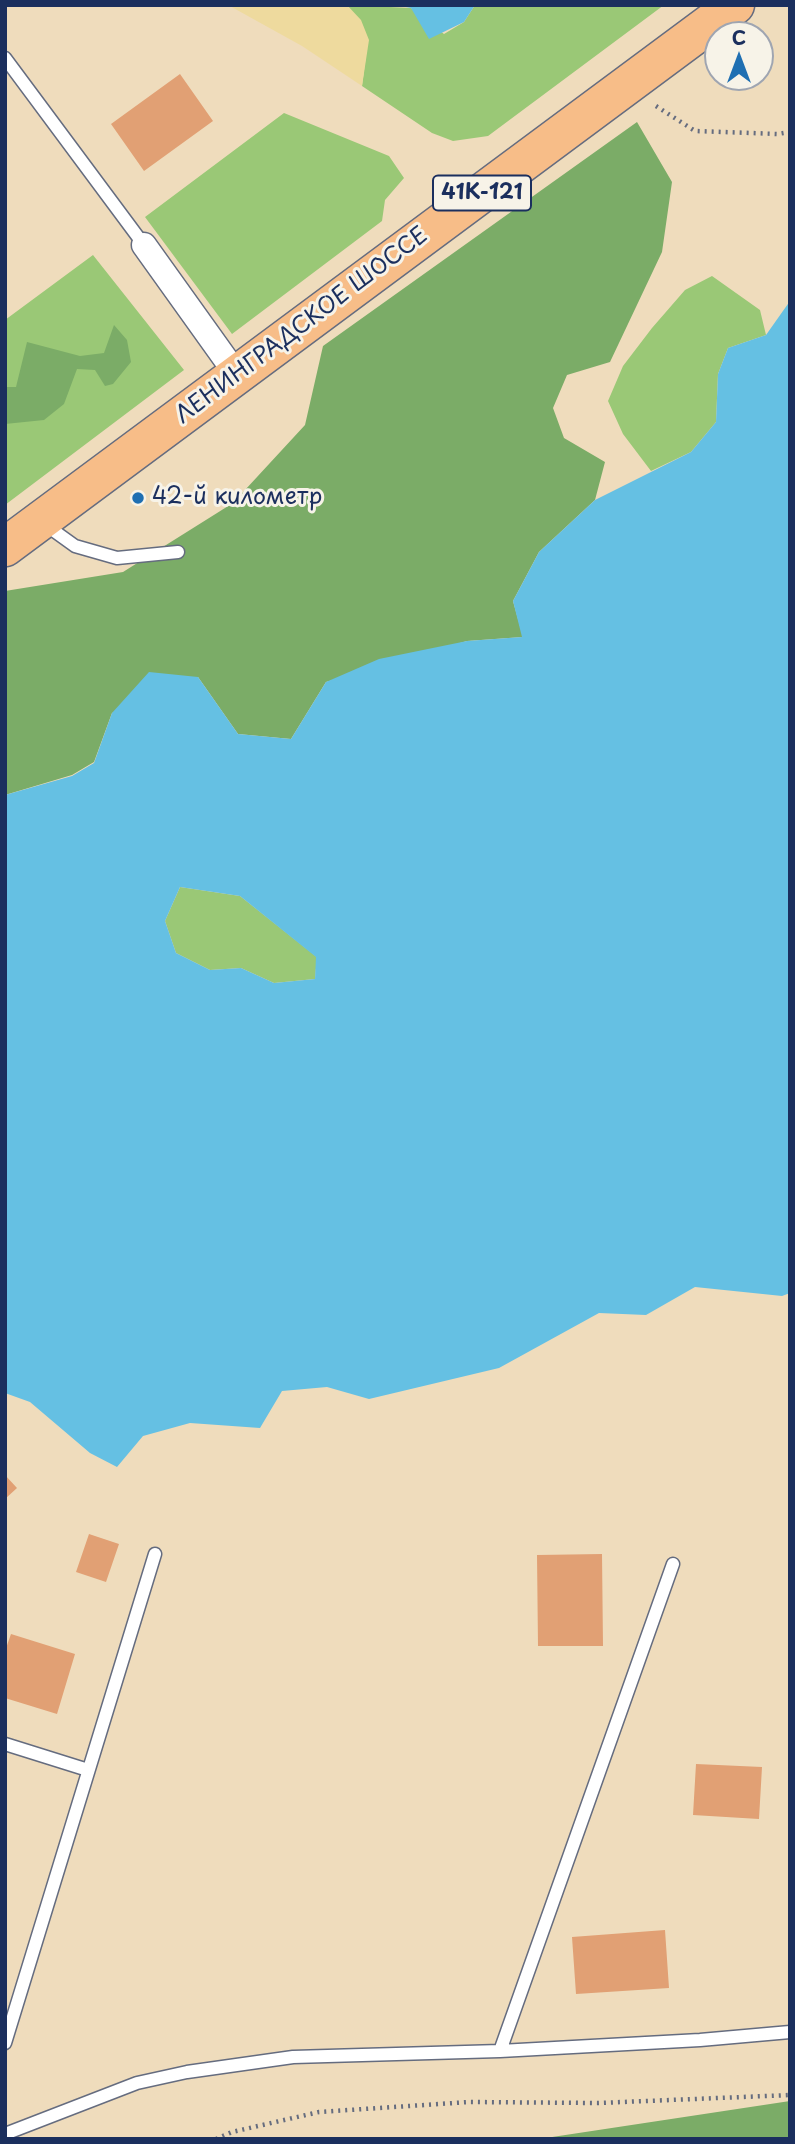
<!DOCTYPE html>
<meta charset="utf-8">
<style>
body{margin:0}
#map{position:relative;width:795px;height:2144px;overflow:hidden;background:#efdcbc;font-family:"Playpen Sans",sans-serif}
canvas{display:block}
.frame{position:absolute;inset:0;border:7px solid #1b2f5e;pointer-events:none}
.north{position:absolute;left:704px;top:21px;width:70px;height:70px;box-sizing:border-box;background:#f7f3e8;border:2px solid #9fa5b1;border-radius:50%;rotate:0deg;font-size:19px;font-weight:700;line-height:28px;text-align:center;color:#1b2f5e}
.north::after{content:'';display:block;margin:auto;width:24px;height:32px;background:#1f6fb2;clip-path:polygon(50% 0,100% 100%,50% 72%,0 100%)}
</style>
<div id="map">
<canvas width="795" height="2144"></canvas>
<div class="frame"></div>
<div class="north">С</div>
</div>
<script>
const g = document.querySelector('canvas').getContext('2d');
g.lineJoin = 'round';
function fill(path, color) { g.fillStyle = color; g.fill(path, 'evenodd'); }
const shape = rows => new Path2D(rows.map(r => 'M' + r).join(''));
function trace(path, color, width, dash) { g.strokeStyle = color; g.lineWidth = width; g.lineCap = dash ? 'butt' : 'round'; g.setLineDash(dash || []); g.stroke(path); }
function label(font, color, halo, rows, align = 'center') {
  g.font = font + ' "Playpen Sans",sans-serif'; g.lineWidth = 6; g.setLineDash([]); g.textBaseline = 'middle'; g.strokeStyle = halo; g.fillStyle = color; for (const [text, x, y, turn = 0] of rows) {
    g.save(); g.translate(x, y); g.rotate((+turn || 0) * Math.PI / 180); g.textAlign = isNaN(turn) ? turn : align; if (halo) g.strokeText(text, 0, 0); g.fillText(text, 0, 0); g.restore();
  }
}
const green = shape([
 [347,5,411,8,444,34,464,22,475,5,664,5,488,136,453,141,432,133,362,86,368,40],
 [284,113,389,156,404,178,385,200,382,221,232,334,145,217],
 [93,255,184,370,5,505,5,320],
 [712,276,760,310,766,335,728,348,718,374,716,422,691,452,651,471,623,434,608,401,623,366,652,328,685,290],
 [180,887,240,896,317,957,315,979,274,983,241,968,210,970,176,953,165,921]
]);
const forest = shape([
 [637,122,672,182,662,252,610,362,567,375,553,408,564,438,605,462,595,500,539,552,513,601,523,637,467,641,326,682,291,739,238,734,198,677,112,713,94,762,72,775,5,795,5,591,123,572,233,503,305,425,323,346],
 [114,325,127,340,131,362,113,384,105,386,95,370,77,369,64,404,44,420,5,424,5,387,16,387,27,342,80,356,104,353],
 [790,2101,790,2139,539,2139]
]);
const sand = shape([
 [228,5,347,5,361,20,369,40,362,86,302,46]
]);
const water = shape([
 [395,5,475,5,464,22,429,39,411,8],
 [790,301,790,1293,782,1296,695,1287,646,1315,599,1313,499,1368,369,1399,327,1387,282,1391,260,1428,190,1423,143,1436,117,1467,90,1453,30,1402,5,1393,5,795,72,776,94,763,112,713,149,672,198,677,238,734,291,739,326,682,379,659,467,641,522,637,513,601,539,552,595,500,691,452,716,422,718,374,728,348,766,335],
 [180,887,240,896,316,957,315,979,274,983,241,968,210,970,176,953,165,921]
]);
const building = shape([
 [180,74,213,121,144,171,111,124],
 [5,1475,17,1488,5,1499],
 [89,1534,119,1544,106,1582,76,1572],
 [602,1554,603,1646,538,1646,537,1555],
 [11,1634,75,1654,57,1714,5,1698,5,1651],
 [696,1764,762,1767,759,1819,693,1815],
 [665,1930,669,1988,576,1994,572,1937]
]);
const path = shape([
 [656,106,695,131,778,134,790,132],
 [216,2139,232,2132,319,2112,469,2102,598,2103,790,2095]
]);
const lane = shape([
 [5,58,144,245],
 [43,523,75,546,117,558,178,552],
 [5,1744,88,1770],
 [5,2043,155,1554],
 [500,2051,673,1564],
 [5,2134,137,2083,187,2072,293,2057,500,2051,700,2040,790,2032]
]);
const street = shape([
 [144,245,237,375]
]);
const primary = shape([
 [5,547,735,5]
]);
const markers = [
 [138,498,7,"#1f6fb2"]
];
const shields = [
 [482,193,98]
];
const shieldNames = [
 ["41К-121",482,193]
];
const streetNames = [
 ["ЛЕНИНГРАДСКОЕ ШОССЕ",302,326,-37]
];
const poiNames = [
 ["42-й километр",152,498]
];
fill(green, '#9ac876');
fill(forest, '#7bac67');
fill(sand, '#eeda9e');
fill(water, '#65c0e3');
fill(building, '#e1a074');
trace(lane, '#656c7f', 15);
trace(street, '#656c7f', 27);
trace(primary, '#656c7f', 41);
trace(path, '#656c7f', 4.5, [2, 5]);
trace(lane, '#fff', 12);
trace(street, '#fff', 24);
trace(primary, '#f7bd88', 38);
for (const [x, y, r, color] of markers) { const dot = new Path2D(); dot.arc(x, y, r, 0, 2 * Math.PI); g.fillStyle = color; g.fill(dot); trace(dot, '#f7f3e8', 2.5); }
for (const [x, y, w] of shields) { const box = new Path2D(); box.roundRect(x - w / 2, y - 17.5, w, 35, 5); g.fillStyle = '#f7f3e8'; g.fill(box); trace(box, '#1b2f5e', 2); }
label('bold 21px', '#1b2f5e', null, shieldNames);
label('23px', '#1b2f5e', '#f7f3e8', streetNames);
label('23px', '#1b2f5e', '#f7f3e8', poiNames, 'left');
</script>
